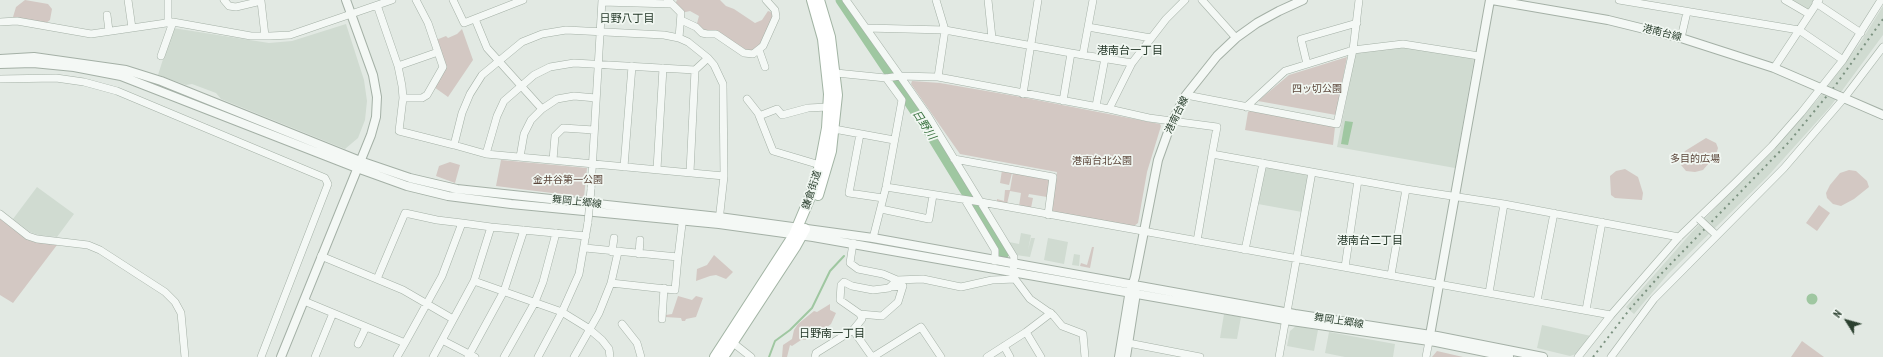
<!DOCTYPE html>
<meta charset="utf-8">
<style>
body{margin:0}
#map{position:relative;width:1883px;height:357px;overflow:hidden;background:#e2e9e3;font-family:"PT Sans Narrow",sans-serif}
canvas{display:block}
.north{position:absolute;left:1827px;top:301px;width:40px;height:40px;-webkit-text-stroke:3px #f1f7f2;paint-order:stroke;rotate:307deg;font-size:11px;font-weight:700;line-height:16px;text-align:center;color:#2b402f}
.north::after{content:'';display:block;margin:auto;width:14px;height:18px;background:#2b402f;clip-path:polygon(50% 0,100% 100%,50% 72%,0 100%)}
</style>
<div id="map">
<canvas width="1883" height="357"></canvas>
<div class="north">N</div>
</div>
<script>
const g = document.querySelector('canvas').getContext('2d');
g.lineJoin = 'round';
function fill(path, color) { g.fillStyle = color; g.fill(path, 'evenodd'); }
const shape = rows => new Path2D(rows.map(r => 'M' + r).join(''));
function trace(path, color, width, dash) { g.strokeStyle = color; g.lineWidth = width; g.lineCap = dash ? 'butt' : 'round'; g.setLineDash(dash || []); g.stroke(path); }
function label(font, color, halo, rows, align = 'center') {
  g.font = font + ' "PT Sans Narrow","Noto Sans JP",sans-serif'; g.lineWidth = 3.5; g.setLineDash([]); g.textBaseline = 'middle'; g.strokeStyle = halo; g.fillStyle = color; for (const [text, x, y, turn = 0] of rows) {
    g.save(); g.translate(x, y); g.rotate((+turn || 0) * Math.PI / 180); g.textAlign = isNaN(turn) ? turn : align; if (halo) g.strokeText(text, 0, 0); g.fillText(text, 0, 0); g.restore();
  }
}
const built = shape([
 [1789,0,1816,0,1811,9,1807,9],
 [1883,6,1883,35,1830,107,1767,177,1668,274,1634,314,1626,307,1691,233,1773,149,1818,99,1860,43],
 [346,24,364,80,367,101,365,120,358,138,345,149,221,99,216,93,192,84,186,85,158,75,173,28,269,43,292,41],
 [1414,47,1472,57,1474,59,1455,168,1337,147,1356,50],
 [1265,165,1308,173,1309,175,1302,212,1258,204],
 [37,187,74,214,57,237,38,235,30,232,13,219],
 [1021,233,1031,235,1028,250,1031,238,1035,238,1030,257,1016,255,1009,242,1019,244],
 [1048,238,1068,242,1064,264,1044,260],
 [1074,254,1080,255,1079,266,1072,265],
 [1224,314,1241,317,1237,339,1220,338],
 [1542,325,1591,336,1579,353,1570,356,1537,348],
 [1296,326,1318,330,1314,351,1287,346,1290,331],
 [1329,332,1395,344,1393,357,1345,357,1325,353]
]);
const green = shape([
 [25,0,48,4,52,9,50,20,46,23,13,17,16,7],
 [677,0,720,0,726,6,734,9,755,23,762,20,768,11,771,12,774,17,763,46,749,54,724,38,707,34,696,27,699,16,690,11,681,13,674,6],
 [462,29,473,60,448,97,434,87,446,68,436,40,446,36,448,38,457,34],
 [1347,57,1336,115,1258,101,1289,75],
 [912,81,940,83,1021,97,1160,124,1161,126,1147,172,1138,223,1134,226,1054,212,1051,209,1057,172,960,154,911,84],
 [1250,111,1334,125,1335,127,1333,145,1245,130,1248,112],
 [1706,138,1716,143,1718,148,1716,155,1703,170,1695,172,1686,171,1681,165,1682,156,1685,151],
 [501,160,587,168,584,197,496,186],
 [450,162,460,165,455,183,436,176,439,166],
 [1625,169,1638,177,1643,193,1642,200,1615,198,1611,195,1610,176,1616,171],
 [1002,170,1012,173,1009,185,1000,183],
 [1849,170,1856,171,1867,181,1869,187,1854,199,1841,206,1833,204,1827,198,1826,193,1830,185,1840,173],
 [1013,172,1048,178,1050,181,1047,197,1029,194,1028,197,1033,198,1031,208,1019,206,1021,193,1010,191,1007,204,997,202,997,199,1004,201,1005,190,1010,190],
 [1819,205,1830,213,1817,231,1806,223],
 [0,218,35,242,57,245,13,303,0,295],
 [1092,247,1094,247,1090,268,1080,266,1081,263,1087,265],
 [714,255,733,272,726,279,716,275,710,276,696,281,697,269,707,265],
 [678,296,692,300,696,296,703,298,696,317,686,319,685,321,682,321,681,318,665,317,666,315,672,314],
 [830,304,830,310,836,313,831,324,812,339,801,340,792,346,790,345,787,357,782,357,783,345,792,339,794,330,798,324,814,311,817,312],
 [1802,341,1824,357,1791,357],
 [1437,351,1463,357,1466,357,1432,357]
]);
const water = shape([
 [1345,121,1353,122,1348,145,1341,144],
 '1806.5 299a5.5 5.5 0 1 1 11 0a5.5 5.5 0 1 1-11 0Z'
]);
const stream = shape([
 [769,357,775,341,790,330,812,308,830,271,844,256]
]);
const river = shape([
 [841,0,932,136,1004,253]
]);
const minor = shape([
 [128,0,132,28],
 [224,0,229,6,236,7,261,1,265,36],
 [453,0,464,23,523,0],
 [846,0,900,76,938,77,1109,109,1132,63,1166,19,1185,0],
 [936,0,945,30,938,77],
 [988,0,992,38],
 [1202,0,1236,38],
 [1619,0,1799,30,1843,60],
 [1785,0,1809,14],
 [602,2,672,4,668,0],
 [1816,3,1861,33],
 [672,4,681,13,679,38],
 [377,5,398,66,402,86,403,98,399,131,454,145,462,113,470,94,482,75,522,42,542,34,566,30,664,35,679,38,688,42,708,58,714,65,723,84,724,176,719,221],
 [107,15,109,31],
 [475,19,487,48,542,109],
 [681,20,696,27,702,33,707,34,716,34,744,53,753,54,763,46,776,17,775,10,766,0],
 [0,22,17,21,91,34,173,22,251,36,270,36,290,35,392,0],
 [168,23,168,0],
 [1088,27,1093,0],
 [866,28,945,30,1071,53],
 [1681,38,1687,12],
 [759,50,765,67],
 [1083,54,1088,27,1151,38],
 [161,56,173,22],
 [1307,64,1301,39,1357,23],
 [398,66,438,52],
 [1774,68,1819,0],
 [836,73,886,78,900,76,928,116,1014,257,1013,275,1015,279,1030,299,1053,315,1062,326,1083,334,1085,357],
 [0,79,56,78,84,82,117,91,325,178,328,184,261,357],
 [1023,94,1038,0],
 [1186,95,1337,124,1353,50,1359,0],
 [403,98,422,98,427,95,443,67,428,23,416,0],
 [747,99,758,113,773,151,820,165],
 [1063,101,1071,53,1132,63],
 [1096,106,1105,58],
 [1246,107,1285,71,1353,50,1403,44,1479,56],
 [1109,109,1149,118,1217,127,1212,154],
 [759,116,777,109,782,115,808,108,828,107],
 [834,129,894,140],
 [860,134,849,193,883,198],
 [454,145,486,154,724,176],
 [486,154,497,116,504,101,534,75,550,67,574,63,695,70,708,58],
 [520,157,524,134,531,120,542,109,557,99,574,96,596,98],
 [954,159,1053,177,1048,215],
 [553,160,555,136,563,128,594,130],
 [624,167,632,66],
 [657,169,663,68],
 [690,172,695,70],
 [886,187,981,202,1611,315],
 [591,189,602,0],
 [965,200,995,250,995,261],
 [881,209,929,219,933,195],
 [0,214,28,236,37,239,88,245,100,250,165,292,175,302,181,313,185,357],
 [873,238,886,187,902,100,886,78],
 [1197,241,1212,154,1406,189,1504,204,1679,237],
 [853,243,850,263,858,269,883,274,897,280,923,279,961,287,992,280,1015,279],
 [585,248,678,257,675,290,611,283],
 [1245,250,1263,163],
 [612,252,614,238],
 [639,254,640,240],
 [321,256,403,290,453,319],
 [678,257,683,216],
 [1345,267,1358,180],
 [1391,275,1406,189],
 [377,279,405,213,437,220,462,223],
 [474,281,562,312,588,328,602,340,609,349,610,357],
 [1489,293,1504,204],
 [304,301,333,313,315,357],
 [1537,301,1554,213],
 [1586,310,1602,222],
 [333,313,405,343,442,276,462,223,491,227,586,236],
 [860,314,882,316,898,302,903,286,890,287],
 [662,319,664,288],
 [622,324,637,343,641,357],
 [853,330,862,319,860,314,840,300,841,285,844,282,852,286,873,290,889,288,897,280],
 [1026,332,1051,313],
 [442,340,475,357],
 [732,342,751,357],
 [1123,342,1200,357],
 [358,344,366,327],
 [1004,346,1010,357],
 [397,357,405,343],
 [433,357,474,281,491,227],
 [468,357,504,291,524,230],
 [504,357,535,302,543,282,556,233],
 [538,357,562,312,579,274,588,222],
 [574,357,599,313,611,283,618,252],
 [815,357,816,353,853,330,872,357],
 [873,357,921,327,941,357],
 [987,357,1026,332,1041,357],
 [1279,357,1312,172],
 [1426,357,1430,336],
 [1578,357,1611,315,1679,237,1735,183,1772,146,1801,113,1843,60,1881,0],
 [1611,357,1654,299,1784,168,1845,97,1883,47]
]);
const tertiary = shape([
 [1492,0,1608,20,1681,38,1774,68,1825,90],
 [0,59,34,57,126,70,161,81,360,161,410,178,457,189,719,217,873,238,1295,314,1437,336,1543,357],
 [0,64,33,63,74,67,121,76,357,168,407,186,448,196,511,204,719,224,813,237,1285,320,1436,342,1509,357],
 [1839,96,1883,115],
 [1430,335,1490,0],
 [281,357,371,135,376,117,377,97,373,75,346,0],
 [1119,357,1129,296,1135,277,1158,160,1172,121,1186,95,1217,56,1236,38,1257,23,1279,11,1303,0],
 [1126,357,1136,293,1135,288]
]);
const primary = shape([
 [818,195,831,151,837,95,830,37,819,0],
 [715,357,794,235,813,190,820,165,827,128,829,94,823,39,812,0],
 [723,357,795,247,805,229]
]);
const rail = shape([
 [1593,357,1630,309,1661,274,1789,142,1835,86,1883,19]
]);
const minorBridge = shape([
 [1699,219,1714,233],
 [588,222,591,189]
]);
const tertiaryBridge = shape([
 [1825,90,1839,96]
]);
const streetNames = [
 ["港南台線",1662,33,14],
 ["港南台線",1177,115,-64],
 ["鎌倉街道",812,190,-72],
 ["舞岡上郷線",577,202,6],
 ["舞岡上郷線",1339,321,9]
];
const parkNames = [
 ["四ッ切公園",1317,89],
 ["多目的広場",1695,159],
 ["港南台北公園",1102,161],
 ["金井谷第一公園",568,180]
];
const neighbourhoodNames = [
 ["日野八丁目",627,19],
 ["港南台一丁目",1130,51],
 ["港南台二丁目",1370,241],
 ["日野南一丁目",832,334]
];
const waterNames = [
 ["日野川",924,125,57]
];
fill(built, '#d0dbd1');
fill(green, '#d3c8c3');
fill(water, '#9fc7a1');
trace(stream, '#9fc7a1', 2);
trace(river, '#9fc7a1', 11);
trace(minor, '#a4b0a6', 8);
trace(tertiary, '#a4b0a6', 10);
trace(primary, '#a2b4a4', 12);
trace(minor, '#f4f8f5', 7);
trace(tertiary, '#f4f8f5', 8);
trace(primary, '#fff', 10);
trace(rail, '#7c9280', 2, [2, 4]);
trace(minorBridge, '#a4b0a6', 8, []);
trace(tertiaryBridge, '#a4b0a6', 10, []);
trace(minorBridge, '#f4f8f5', 7);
trace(tertiaryBridge, '#f4f8f5', 8);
label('10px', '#2b402f', '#f1f7f2', streetNames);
label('10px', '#5b4539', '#f1f7f2', parkNames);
label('11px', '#1d3121', '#f1f7f2', neighbourhoodNames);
label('italic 11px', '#37713d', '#f1f7f2', waterNames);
</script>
